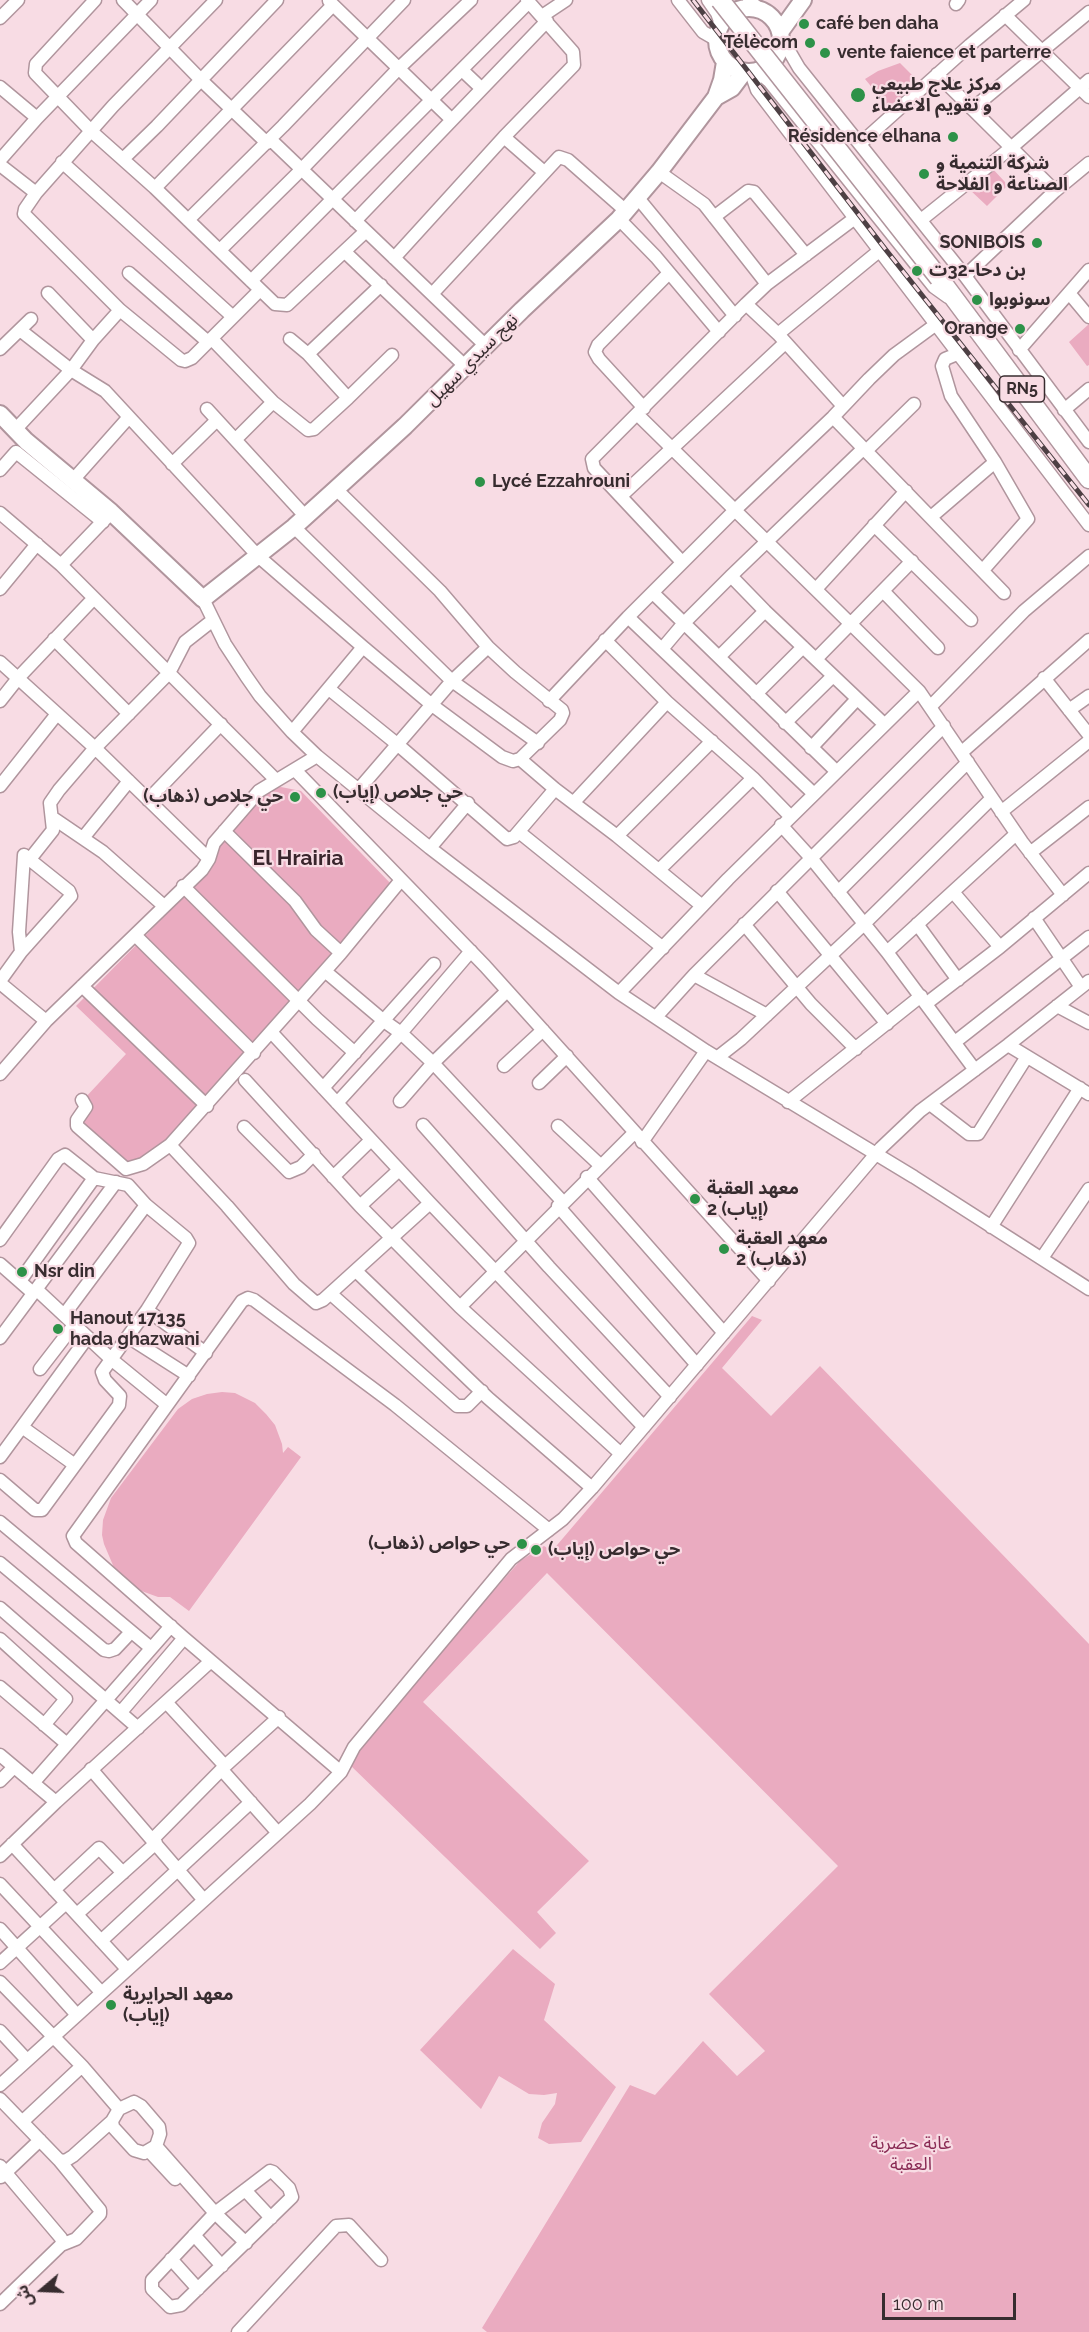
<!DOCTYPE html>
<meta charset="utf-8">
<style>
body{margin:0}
#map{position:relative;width:1089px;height:2332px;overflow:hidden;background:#f8dce4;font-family:Raleway,"Noto Sans Arabic",sans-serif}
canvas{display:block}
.north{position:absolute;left:12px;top:2260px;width:60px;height:60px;-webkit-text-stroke:4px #f8dce4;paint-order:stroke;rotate:251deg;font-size:16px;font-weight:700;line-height:24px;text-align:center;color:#372c2f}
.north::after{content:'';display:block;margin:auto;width:21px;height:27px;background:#372c2f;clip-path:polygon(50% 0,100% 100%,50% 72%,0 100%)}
.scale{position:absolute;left:882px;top:2293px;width:134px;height:27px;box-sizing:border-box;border:3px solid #372c2f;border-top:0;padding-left:8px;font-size:18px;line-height:21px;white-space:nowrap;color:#372c2f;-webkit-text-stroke:4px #f8dce4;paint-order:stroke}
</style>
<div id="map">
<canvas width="1089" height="2332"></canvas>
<div class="north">ش</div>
<div class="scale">100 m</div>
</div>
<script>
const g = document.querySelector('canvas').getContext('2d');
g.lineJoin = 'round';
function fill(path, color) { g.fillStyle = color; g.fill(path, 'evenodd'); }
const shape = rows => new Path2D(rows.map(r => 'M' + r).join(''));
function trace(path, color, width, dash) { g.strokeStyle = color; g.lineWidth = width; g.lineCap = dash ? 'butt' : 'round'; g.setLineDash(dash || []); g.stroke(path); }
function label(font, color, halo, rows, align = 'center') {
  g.font = font + ' Raleway,"Noto Sans Arabic",sans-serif'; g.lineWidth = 4.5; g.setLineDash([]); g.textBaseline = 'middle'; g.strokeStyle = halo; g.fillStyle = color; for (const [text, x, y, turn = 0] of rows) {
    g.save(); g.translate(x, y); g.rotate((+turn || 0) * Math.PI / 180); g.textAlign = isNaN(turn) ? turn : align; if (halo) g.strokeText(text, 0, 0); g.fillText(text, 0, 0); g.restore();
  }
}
const green = shape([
 [900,63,920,83,888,107,865,79,878,71],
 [991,167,1005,182,1006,187,987,206,969,189],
 [1089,324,1089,365,1087,366,1069,342],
 [281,787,301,791,392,885,169,1144,129,1169,77,1123,84,1099,126,1054,76,1006,212,868,214,849,270,788],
 [752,1316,762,1320,722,1368,771,1416,820,1366,1089,1644,1089,2332,487,2332,482,2328,630,2085,655,2095,703,2041,737,2076,765,2051,709,1994,838,1866,547,1573,423,1702,589,1861,537,1912,556,1933,540,1949,350,1765,386,1712,520,1561,544,1546,552,1551],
 [222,1392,235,1393,255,1403,266,1414,275,1425,282,1444,283,1453,288,1447,301,1457,189,1611,170,1597,158,1597,136,1589,115,1570,104,1544,102,1535,103,1520,111,1498,178,1409,192,1399,207,1394],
 [513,1949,555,1984,544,2020,616,2087,581,2142,549,2144,538,2138,542,2123,555,2104,557,2093,544,2095,529,2094,499,2076,481,2109,420,2050]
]);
const minor = shape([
 [95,0,36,64,35,73,91,131,155,188,275,304,287,305,366,231],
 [123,0,201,80,267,143],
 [216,0,113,106,36,193,25,209,24,214,120,310,181,360,185,361,192,358,260,290],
 [678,0,703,32,717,40],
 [708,0,717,13,721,24],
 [749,0,759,9],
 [329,1,451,119],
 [956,4,959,0],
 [1005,15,1089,97],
 [542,16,566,0],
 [0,18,18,0],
 [781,37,799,68,965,276,1089,442],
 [462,70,481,88],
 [758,72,769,81,934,287,948,297],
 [751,73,757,90,1089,525],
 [937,74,1055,191],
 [0,87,37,118],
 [972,109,1089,12],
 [504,137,544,172],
 [270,139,486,346],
 [861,143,970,45,1024,0],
 [123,159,157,126,277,0],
 [0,160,37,118,151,0],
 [62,162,232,316],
 [0,165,36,193],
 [659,172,704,204,767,284],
 [155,188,333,5],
 [638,198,735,316],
 [714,217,748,191,754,192,806,255],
 [619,219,656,257,719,332],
 [188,220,283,126,404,0],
 [921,220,1012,147,1089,80],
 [355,221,547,21],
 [220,250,302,169,398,69,471,0],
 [345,252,465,366],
 [394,258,504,137,574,65,573,52,527,0],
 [129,273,208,342],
 [965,276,1055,191,1089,163],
 [251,281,529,2],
 [48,293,93,340],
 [433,293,559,157,568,160,626,211],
 [1069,293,1089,317],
 [746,304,778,334,843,406],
 [20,330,71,370,105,391,258,556,363,647,432,705,502,757,513,761,520,759,560,720,563,713,562,710,515,672,488,647,440,591,336,489],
 [778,334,879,251],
 [212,339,273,402,308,430,314,429,348,398,392,355],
 [290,339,308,354,348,398],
 [0,349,31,319],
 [1019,350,1089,270],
 [308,354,381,285],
 [957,354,945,359,942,366,951,396,995,462,1028,519,983,570],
 [644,408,599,359,595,352,598,345,669,273],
 [207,409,306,517],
 [1064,410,1089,389],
 [638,415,919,691,1022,842,1063,895],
 [833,417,1004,593],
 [15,430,71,370,93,340,120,310],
 [236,439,273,402],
 [866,451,914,404],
 [172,464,217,420],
 [0,470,16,452,103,522],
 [73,480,129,417],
 [621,496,785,343],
 [0,513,61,565,276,780],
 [931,517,995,462],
 [874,525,971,620],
 [294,527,452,681,538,743],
 [682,562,594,468,592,459,746,304,767,284,855,218],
 [61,565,108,516],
 [731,576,765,611,884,724],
 [0,589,37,544],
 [816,589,906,491],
 [883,591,938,648],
 [653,593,836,771],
 [203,599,225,644,246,676,260,696,292,732,317,756,430,848,619,993,706,1051,914,1177,1089,1289],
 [628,617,814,794],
 [54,639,129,714],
 [605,640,667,702,753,778,790,816],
 [662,649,684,623,731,576,864,448],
 [719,657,765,611],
 [816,659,912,561],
 [0,662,95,748,209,859],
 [1044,678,1089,735],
 [329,689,397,744,507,839,514,837,555,789],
 [756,694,803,647],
 [0,701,19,677,94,598],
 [549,701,628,617,734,511,833,417,869,379,894,355,935,325],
 [930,707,1024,611,1089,556],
 [1069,710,1089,696],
 [785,723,833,676],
 [292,732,363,647],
 [811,748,857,699],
 [962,752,1089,640],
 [520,759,555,789,617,836,701,905],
 [295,770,485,966,769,1281],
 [0,786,57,714],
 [359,789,452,681,488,647],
 [148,800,221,724],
 [574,802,667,702],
 [1001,812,1089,741],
 [53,818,103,852,164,906],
 [781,825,811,858,887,952,975,1070],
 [519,832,663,948],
 [617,836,712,741],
 [83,838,129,781],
 [430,848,468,803],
 [1030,853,1089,807],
 [24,855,69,891,71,896,21,952,19,932,24,855],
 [30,859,53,830,50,803,59,790,95,748,169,673,185,642,213,620],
 [659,870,753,778],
 [183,886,317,1019,355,1053],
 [777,891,887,1024],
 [838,892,968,762],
 [953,892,1000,947],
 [1034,918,1081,987],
 [744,924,811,1004,856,1049],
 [917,924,958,980],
 [135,935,254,1053],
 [887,952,1016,834],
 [341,953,401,880],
 [326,972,384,1021,401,1033,433,1063,563,1202],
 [694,975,767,1015],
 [0,981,21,952],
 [0,983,46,1021],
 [82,986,207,1106],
 [619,993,728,879,919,691],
 [927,1003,1000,947,1089,873],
 [1057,1006,1089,1023],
 [656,1017,694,975,944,726],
 [272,1033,430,1203,644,1427],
 [955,1042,1089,937],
 [1008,1045,1089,1094],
 [718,1057,741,1039,864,924,992,798],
 [504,1066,543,1030],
 [0,1074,46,1021,202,870,209,859,214,843,259,791,317,756],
 [245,1080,360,1206,460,1307,621,1454],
 [539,1083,567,1056],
 [323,1088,434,964],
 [82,1100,86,1107,77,1120,77,1126,126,1169,143,1164,170,1145,341,953,316,930,295,901,224,831],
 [400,1101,433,1063,507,991],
 [788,1102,921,996],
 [337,1103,401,1033,471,951],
 [930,1104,969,1134,978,1134,1026,1058],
 [423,1125,549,1267,670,1397],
 [558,1126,600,1165],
 [244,1127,289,1172,301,1167,314,1154],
 [642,1142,706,1051],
 [170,1145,227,1206,294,1284,316,1303,323,1300,430,1203],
 [333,1177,371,1140],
 [587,1177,724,1333],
 [360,1206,399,1170],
 [558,1206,697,1365],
 [991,1227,1080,1088],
 [0,1240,58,1159,65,1155,94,1178,128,1185,146,1205,186,1238,189,1243,147,1310,102,1372,105,1380,120,1396,119,1405,42,1510,35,1510,0,1480],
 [1042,1258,1089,1189],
 [0,1264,33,1293],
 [356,1271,488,1398,592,1488],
 [20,1281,94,1178],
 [36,1289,111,1359,166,1404],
 [331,1294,457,1406,467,1406,482,1391],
 [460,1307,634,1133],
 [147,1310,206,1353],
 [64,1315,146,1205],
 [128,1337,189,1376],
 [0,1338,116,1182],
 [40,1369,74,1325],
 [22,1427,75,1465],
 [0,1457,87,1338],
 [0,1522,151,1648],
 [0,1563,104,1650,109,1651,115,1649,131,1632],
 [0,1608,138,1728],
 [0,1639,66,1699,44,1725],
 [0,1687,67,1744],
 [166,1702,225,1766],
 [121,1712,184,1638],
 [0,1755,56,1802],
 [91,1769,203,1899],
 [222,1770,278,1833],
 [341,1772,184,1638,76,1543,73,1536,242,1301,248,1298,254,1300,395,1405,549,1530],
 [0,1781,14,1767],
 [33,1783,171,1626],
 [153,1839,225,1766,279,1717],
 [12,1844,127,1969],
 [0,1856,56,1802,211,1661],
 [0,1884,101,1992],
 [54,1890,99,1848,123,1873],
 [77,1914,156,1843],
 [0,1929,77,2015],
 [101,1941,251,1802],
 [0,1963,66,1903],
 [0,1982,82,2066,119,2109],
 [0,2031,27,2060],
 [0,2085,310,1804,341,1772,354,1747,511,1559,563,1519,592,1488,881,1148,920,1111,1008,1045,1089,981],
 [0,2099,59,2160,65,2161,73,2156,112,2121],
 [134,2102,141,2106,159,2127,160,2134,156,2146,144,2153,134,2150,113,2127,112,2121,119,2109,134,2102],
 [22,2122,82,2066],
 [156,2146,215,2213,246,2243],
 [149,2151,175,2179],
 [59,2160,100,2210,100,2214,76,2239,61,2245],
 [0,2166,61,2238,62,2242,61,2245,0,2304],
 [270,2171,273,2172,289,2188,292,2197,181,2305,170,2307,152,2289,152,2280,215,2213,270,2171],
 [1,2177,40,2140],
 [245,2190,271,2218],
 [194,2235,222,2266],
 [171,2259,198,2289],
 [238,2332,336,2226,349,2225,381,2260]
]);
const major = shape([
 '717 40a32 32 0 1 1 64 0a32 32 0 1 1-64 0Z',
 [780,32,803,0],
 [716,97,732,88,744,72],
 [0,414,26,441,111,512,203,599,294,527,336,489,405,426,522,310,619,219,659,172,716,97,722,80,725,62]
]);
const highway = shape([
 [939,278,1089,479]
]);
const rail = shape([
 [693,0,886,250,1089,505]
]);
const highwayBridge = shape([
 [720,0,939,278]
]);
const markers = [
 [804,24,6,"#2d9248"],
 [810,43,6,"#2d9248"],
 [825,53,6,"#2d9248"],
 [858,95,8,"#2d9248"],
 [953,137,6,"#2d9248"],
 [924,174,6,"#2d9248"],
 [1037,243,6,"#2d9248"],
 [917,271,6,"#2d9248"],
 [977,300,6,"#2d9248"],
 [1020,329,6,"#2d9248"],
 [480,482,6,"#2d9248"],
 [321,793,6,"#2d9248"],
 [295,797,6,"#2d9248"],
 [695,1199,6,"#2d9248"],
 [724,1249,6,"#2d9248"],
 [22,1272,6,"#2d9248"],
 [58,1329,6,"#2d9248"],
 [522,1544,6,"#2d9248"],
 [536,1550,6,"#2d9248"],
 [111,2005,6,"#2d9248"]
];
const shields = [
 [1022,389,45]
];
const shieldNames = [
 ["RN5",1022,389]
];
const poiNames = [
 ["café ben daha",816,24],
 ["Télècom",798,43,"right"],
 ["vente faience et parterre",837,53],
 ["مركز علاج طبيعي",872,85],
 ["و تقويم الاعضاء",872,106],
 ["Résidence elhana",941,137,"right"],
 ["شركة التنمية و",936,164],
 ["الصناعة و الفلاحة",936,185],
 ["SONIBOIS",1025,243,"right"],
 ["بن دحا-32ت",929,271],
 ["سونوبوا",989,300],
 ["Orange",1008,329,"right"],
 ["Lycé Ezzahrouni",492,482],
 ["حي جلاص (إياب)",333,793],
 ["حي جلاص (ذهاب)",283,797,"right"],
 ["معهد العقبة",707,1189],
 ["2 (إياب)",707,1210],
 ["معهد العقبة",736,1239],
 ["2 (ذهاب)",736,1260],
 ["Nsr din",34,1272],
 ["Hanout 17135",70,1319],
 ["hada ghazwani",70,1340],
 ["حي حواص (ذهاب)",510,1544,"right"],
 ["حي حواص (إياب)",548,1550],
 ["معهد الحرايرية",123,1995],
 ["(إياب)",123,2016]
];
const streetNames = [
 ["نهج سيدي سهيل",472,360,-45]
];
const parkNames = [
 ["غابة حضرية",911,2144],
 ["العقبة",911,2165]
];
const quarterNames = [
 ["El Hrairia",298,859]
];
fill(green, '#eaabc0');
trace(minor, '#b0959d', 15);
trace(major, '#b0959d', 20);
trace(highway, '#b0959d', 21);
trace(minor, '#fff', 12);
trace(major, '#fff', 16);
trace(highway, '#fff', 18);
trace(rail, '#4d4044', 5);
trace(rail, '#f8dce4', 3, [9]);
trace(highwayBridge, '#b0959d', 21, []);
trace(highwayBridge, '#fff', 18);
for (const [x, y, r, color] of markers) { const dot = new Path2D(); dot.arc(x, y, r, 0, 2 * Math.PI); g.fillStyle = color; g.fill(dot); trace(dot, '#f8dce4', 2); }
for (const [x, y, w] of shields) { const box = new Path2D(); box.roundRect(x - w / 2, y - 13, w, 26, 4.5); g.fillStyle = '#f8dce4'; g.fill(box); trace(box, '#372c2f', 1.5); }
label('bold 16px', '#372c2f', null, shieldNames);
label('bold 18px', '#372c2f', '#f8dce4', poiNames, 'left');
label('18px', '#372c2f', '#f8dce4', streetNames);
label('18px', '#8a2c55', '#f8dce4', parkNames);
label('bold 21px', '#39252c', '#f8dce4', quarterNames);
</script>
